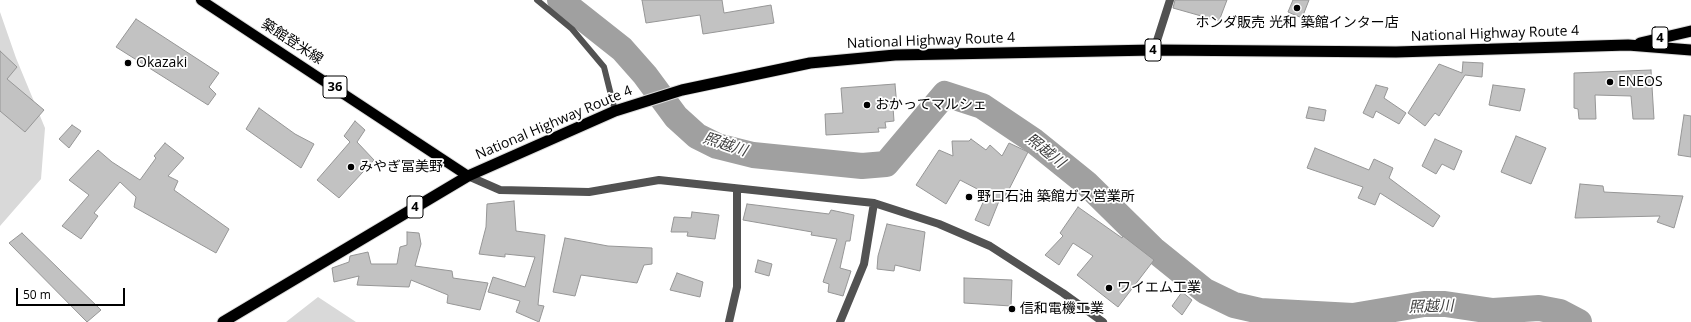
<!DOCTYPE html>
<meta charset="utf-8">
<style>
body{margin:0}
#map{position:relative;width:1691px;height:322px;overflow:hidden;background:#fff;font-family:"Open Sans",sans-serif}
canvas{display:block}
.scale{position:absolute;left:16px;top:288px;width:109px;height:18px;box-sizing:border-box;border:2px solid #000;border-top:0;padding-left:5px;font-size:12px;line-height:14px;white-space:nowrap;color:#000;-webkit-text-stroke:3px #fff;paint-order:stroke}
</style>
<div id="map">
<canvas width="1691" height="322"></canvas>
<div class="scale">50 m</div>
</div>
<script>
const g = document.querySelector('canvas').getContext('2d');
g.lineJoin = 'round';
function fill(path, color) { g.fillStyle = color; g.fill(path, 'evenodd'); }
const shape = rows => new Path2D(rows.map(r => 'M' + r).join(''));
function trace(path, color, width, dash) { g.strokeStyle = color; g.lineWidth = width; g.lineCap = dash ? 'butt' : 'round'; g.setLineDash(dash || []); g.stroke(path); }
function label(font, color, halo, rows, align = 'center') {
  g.font = font + ' "Open Sans","Noto Sans JP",sans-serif'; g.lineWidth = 3.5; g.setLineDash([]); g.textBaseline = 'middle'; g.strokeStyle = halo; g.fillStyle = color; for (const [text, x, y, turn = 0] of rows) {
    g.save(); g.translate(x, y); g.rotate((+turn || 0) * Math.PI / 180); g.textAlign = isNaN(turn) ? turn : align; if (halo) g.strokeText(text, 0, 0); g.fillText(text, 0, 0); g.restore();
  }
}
const green = shape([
 [0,12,16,58,45,128,41,179,0,226],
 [318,297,356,322,286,322]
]);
const river = shape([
 [560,0,622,49,645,75,676,117,697,136,717,146,753,155,862,166,886,164,945,94,982,106,1034,141,1086,183,1153,249,1205,291,1234,305,1260,311,1353,316,1424,304,1445,304,1493,311,1539,308,1560,312,1579,322]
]);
const building = shape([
 [642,0,722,0,724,13,771,5,774,23,703,34,700,15,646,23,642,0],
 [1175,0,1227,0,1219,21,1173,8,1175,0],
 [1293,0,1309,0,1302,18,1288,12,1293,0],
 [136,19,219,73,209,87,216,94,208,105,116,47,136,19],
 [0,51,17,67,7,79,44,110,25,132,0,111,0,51],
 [1463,62,1483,63,1482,77,1465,75,1439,116,1435,113,1425,126,1408,113,1439,64,1462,73,1463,62],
 [1651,70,1654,119,1633,119,1631,96,1595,95,1596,119,1579,119,1578,109,1574,108,1574,73,1651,70],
 [895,84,897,107,893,107,894,121,885,122,886,128,878,128,879,132,826,135,825,114,843,113,841,88,895,84],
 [1376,85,1388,88,1384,98,1406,113,1399,124,1376,111,1373,118,1363,113,1376,85],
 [1493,85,1525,89,1520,111,1489,105,1493,85],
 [1309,107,1326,110,1324,121,1306,118,1309,107],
 [259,108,295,134,314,144,301,168,246,129,259,108],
 [1684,115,1691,116,1691,157,1678,155,1684,115],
 [355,121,365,130,357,142,374,160,339,198,317,180,350,142,344,136,355,121],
 [72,125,81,131,69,148,59,139,72,125],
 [1516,136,1546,148,1531,184,1501,172,1516,136],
 [971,139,986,150,990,145,1002,156,1009,143,1028,152,1002,203,999,201,989,226,975,220,986,196,985,193,960,180,946,204,916,185,939,150,953,156,952,141,969,141,971,139],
 [1435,139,1462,151,1454,170,1442,164,1436,174,1422,166,1435,139],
 [165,143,184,158,168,176,178,181,174,190,229,229,216,253,134,207,136,197,120,182,94,213,98,216,81,239,62,226,89,195,69,180,98,150,112,162,140,180,156,158,154,156,165,143],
 [1315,148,1369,170,1374,159,1393,168,1389,178,1440,216,1433,227,1380,193,1375,205,1358,198,1363,187,1307,168,1315,148],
 [1580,184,1603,186,1604,192,1683,196,1674,228,1657,222,1660,216,1575,218,1580,184],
 [514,201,516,231,545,235,538,305,544,306,539,322,516,312,520,301,488,292,493,277,525,287,535,257,505,254,505,257,479,254,486,227,487,204,514,201],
 [747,204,829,214,831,210,854,215,850,241,846,241,840,268,851,271,843,296,828,292,829,284,823,282,837,239,811,235,812,232,743,220,747,204],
 [1078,207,1122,238,1123,236,1154,260,1118,307,1077,275,1093,256,1073,243,1059,265,1045,255,1063,236,1060,233,1078,207],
 [692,212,719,215,715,239,687,236,688,232,671,232,674,217,691,218,692,212],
 [887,224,925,232,920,271,895,265,894,271,877,269,878,256,887,224],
 [407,232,419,233,421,244,415,266,452,271,453,278,488,283,480,310,447,303,448,295,411,280,409,287,357,285,359,276,334,282,332,268,349,262,350,256,368,252,371,264,397,264,400,247,407,245,407,232],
 [22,233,101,310,87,322,9,243,22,233],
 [565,238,608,246,652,248,652,264,644,265,637,283,581,275,575,296,553,292,565,238],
 [758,260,772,264,769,276,755,272,758,260],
 [677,273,703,282,700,297,670,290,677,273],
 [964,278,1012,280,1011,306,964,303,964,278],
 [1182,292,1192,300,1182,315,1172,306,1182,292]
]);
const service = shape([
 [537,0,572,29,604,67,615,111]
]);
const minor = shape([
 [1154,50,1170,0],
 [468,176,500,190,589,192,659,180,874,203,939,224,990,246,1063,293,1103,322],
 [729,322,737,287,737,189],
 [840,322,864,264,874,203]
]);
const primary = shape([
 [201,0,468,176]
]);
const trunk = shape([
 [1640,43,1691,31],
 [223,322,468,176,615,111,682,90,810,63,895,55,1154,50,1396,52,1628,45,1691,50]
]);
const markers = [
 [1297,8,4,"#000"],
 [128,63,4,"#000"],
 [1610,82,4,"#000"],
 [867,105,4,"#000"],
 [351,167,4,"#000"],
 [969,197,4,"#000"],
 [1109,288,4,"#000"],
 [1012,309,4,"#000"]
];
const shields = [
 [1660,38,16],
 [1153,50,16],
 [335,87,24],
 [415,207,16]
];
const shieldNames = [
 ["4",1660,38],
 ["4",1153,50],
 ["36",335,87],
 ["4",415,207]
];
const poiNames = [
 ["ホンダ販売 光和 築館インター店",1297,23,"center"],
 ["Okazaki",136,63],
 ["ENEOS",1618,82],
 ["おかってマルシェ",875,105],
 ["みやぎ冨美野",359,167],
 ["野口石油 築館ガス営業所",977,197],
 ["ワイエム工業",1117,288],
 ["信和電機工業",1020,309]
];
const streetNames = [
 ["National Highway Route 4",1495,34,-2],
 ["National Highway Route 4",931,41,-2],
 ["築館登米線",292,42,33],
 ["National Highway Route 4",554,123,-23]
];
const waterNames = [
 ["照越川",725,145,18],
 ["照越川",1045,151,38],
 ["照越川",1431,307,-2]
];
fill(green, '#d9d9d9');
trace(river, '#a0a0a0', 26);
fill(building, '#c2c2c2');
trace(building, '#969696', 1);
trace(primary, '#dbdbdb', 12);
trace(trunk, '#dbdbdb', 13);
trace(service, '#525252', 6);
trace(minor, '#525252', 8);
trace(primary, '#000', 10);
trace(trunk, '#000', 11);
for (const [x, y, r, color] of markers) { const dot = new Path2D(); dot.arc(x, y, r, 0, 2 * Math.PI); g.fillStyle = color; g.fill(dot); trace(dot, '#fff', 1.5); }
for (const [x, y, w] of shields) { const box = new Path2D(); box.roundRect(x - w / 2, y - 11, w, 22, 3); g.fillStyle = '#fff'; g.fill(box); trace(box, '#000', 1); }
label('bold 13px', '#000', null, shieldNames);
label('14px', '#000', '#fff', poiNames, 'left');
label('14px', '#000', '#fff', streetNames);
label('italic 15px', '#414141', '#fff', waterNames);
</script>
